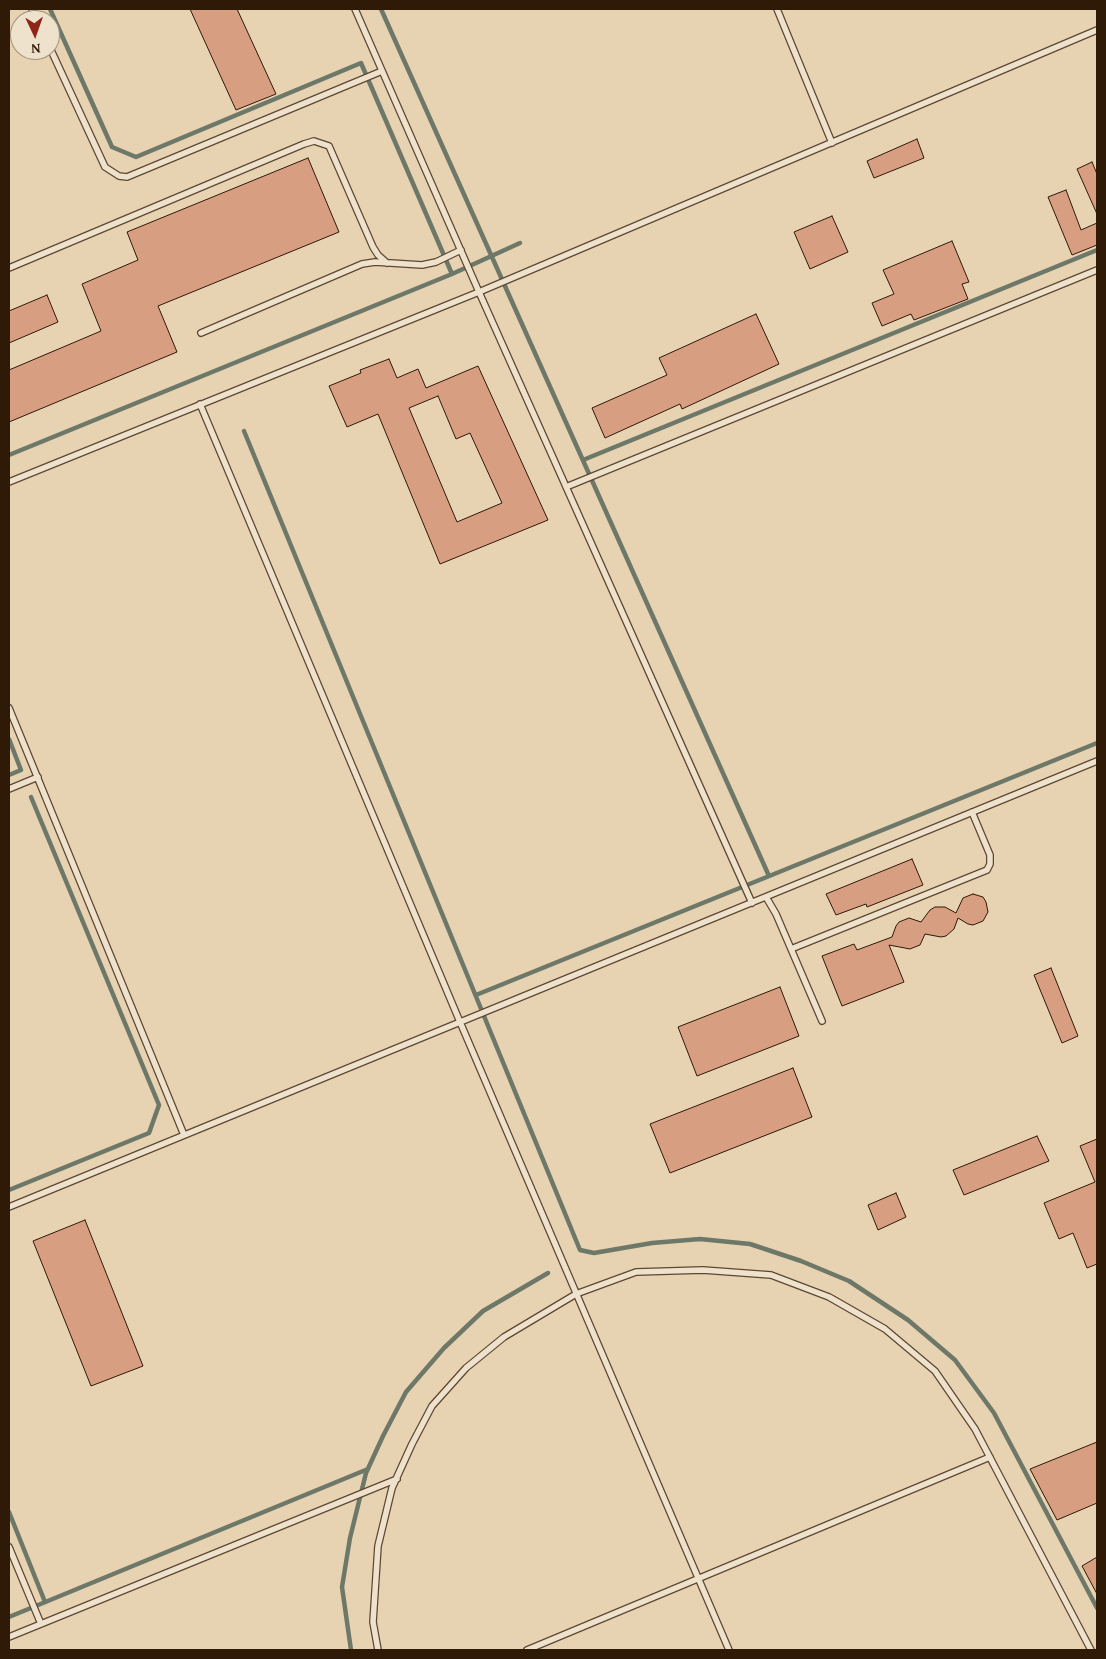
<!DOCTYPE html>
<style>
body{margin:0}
#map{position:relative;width:1106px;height:1659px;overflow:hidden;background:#e7d2b2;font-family:"Gentium Book Plus",serif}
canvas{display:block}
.frame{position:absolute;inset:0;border:10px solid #2f1907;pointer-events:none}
.north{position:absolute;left:10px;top:10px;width:50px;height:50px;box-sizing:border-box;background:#efe2cd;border:1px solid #a2927e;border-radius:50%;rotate:177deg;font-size:14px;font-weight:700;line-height:20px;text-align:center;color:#2f1907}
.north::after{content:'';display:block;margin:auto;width:18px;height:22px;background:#8f2418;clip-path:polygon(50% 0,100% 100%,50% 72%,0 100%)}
</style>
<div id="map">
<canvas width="1106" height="1659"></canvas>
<div class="frame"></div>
<div class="north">N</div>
</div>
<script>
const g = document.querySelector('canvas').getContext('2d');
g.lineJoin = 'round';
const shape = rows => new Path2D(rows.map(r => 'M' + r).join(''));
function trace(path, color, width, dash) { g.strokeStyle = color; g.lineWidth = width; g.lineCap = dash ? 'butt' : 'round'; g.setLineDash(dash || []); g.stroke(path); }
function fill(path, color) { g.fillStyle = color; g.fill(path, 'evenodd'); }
const stream = shape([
 [50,9,112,147,136,157,361,63,452,274],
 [381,9,769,876],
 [244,431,580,1250,594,1253,652,1243,700,1239,750,1244,801,1261,849,1281,908,1320,955,1360,994,1413,1097,1608],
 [9,455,452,274,520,243],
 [583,460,1097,250],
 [9,739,21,770,9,775],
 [476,995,1097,743],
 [9,1190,149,1133,159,1105,31,797],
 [9,1512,45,1602],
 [9,1617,368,1469],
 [351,1650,342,1587,350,1538,366,1473,383,1436,406,1392,444,1348,483,1311,548,1273]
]);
const building = shape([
 [190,9,237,9,276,94,236,110,190,9],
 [917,139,924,158,874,178,867,161,917,139],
 [308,158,339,232,158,306,177,352,9,422,9,370,101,331,82,284,138,260,127,232,308,158],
 [1092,162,1097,174,1097,214,1077,169,1092,162],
 [1066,190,1081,230,1097,223,1097,245,1072,255,1048,197,1066,190],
 [832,216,848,252,810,269,794,232,832,216],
 [952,241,969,282,962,284,968,299,914,320,911,314,882,326,872,303,894,294,883,270,952,241],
 [47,295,58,322,9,343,9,311,47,295],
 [756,314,779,364,682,409,680,404,605,438,592,408,667,375,659,358,756,314],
 [389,359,397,378,418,369,426,388,478,366,548,520,440,564,378,414,347,427,329,386,361,373,360,370,389,359],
 [438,396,456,439,470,433,502,503,457,522,409,408,438,396],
 [912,859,923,885,867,907,866,904,836,915,826,894,912,859],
 [973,894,983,897,986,902,988,912,983,921,973,925,968,924,958,918,954,929,946,936,941,937,925,934,920,945,910,949,889,945,904,982,842,1006,822,956,854,944,857,950,892,937,896,926,899,922,909,918,921,922,930,910,935,907,945,907,956,913,963,898,973,894],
 [1051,968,1078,1036,1062,1043,1034,975,1051,968],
 [780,987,799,1036,697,1076,678,1027,780,987],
 [793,1068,812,1117,670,1173,650,1124,793,1068],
 [1037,1136,1049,1161,964,1195,953,1170,1037,1136],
 [1097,1139,1097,1264,1087,1268,1073,1233,1059,1239,1044,1203,1095,1182,1080,1146,1097,1139],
 [896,1193,906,1217,878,1230,868,1205,896,1193],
 [85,1220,143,1366,91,1386,33,1241,85,1220],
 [1097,1442,1097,1503,1057,1520,1030,1469,1097,1442],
 [1097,1557,1097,1594,1082,1566,1097,1557]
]);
const lane = shape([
 [32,9,37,20],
 [355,9,479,292,752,903],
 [777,9,832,143],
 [50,48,105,167,119,176,127,177,382,71],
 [9,268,304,144,314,141,329,146,373,247,378,255,387,263],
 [201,333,362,264,375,262,422,265,436,262,461,250],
 [200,404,460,1022,729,1650],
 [9,482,479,292,1097,30],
 [566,487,1097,270],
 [9,708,184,1135],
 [9,789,38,777],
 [766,897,776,914,822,1021],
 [791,949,987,870,990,864,990,855,972,812],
 [9,1207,1097,761],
 [9,1547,41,1624],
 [9,1637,397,1479],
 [378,1650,373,1622,378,1546,392,1488,412,1444,432,1406,466,1368,504,1337,576,1294,636,1272,703,1270,771,1275,829,1297,885,1329,935,1371,975,1429,1091,1650],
 [527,1650,990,1457]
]);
trace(stream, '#6d7868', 4.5);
fill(building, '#d89e81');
trace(building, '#2f1907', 1);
trace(lane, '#5d4732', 8);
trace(lane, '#efe2cd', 5.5);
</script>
